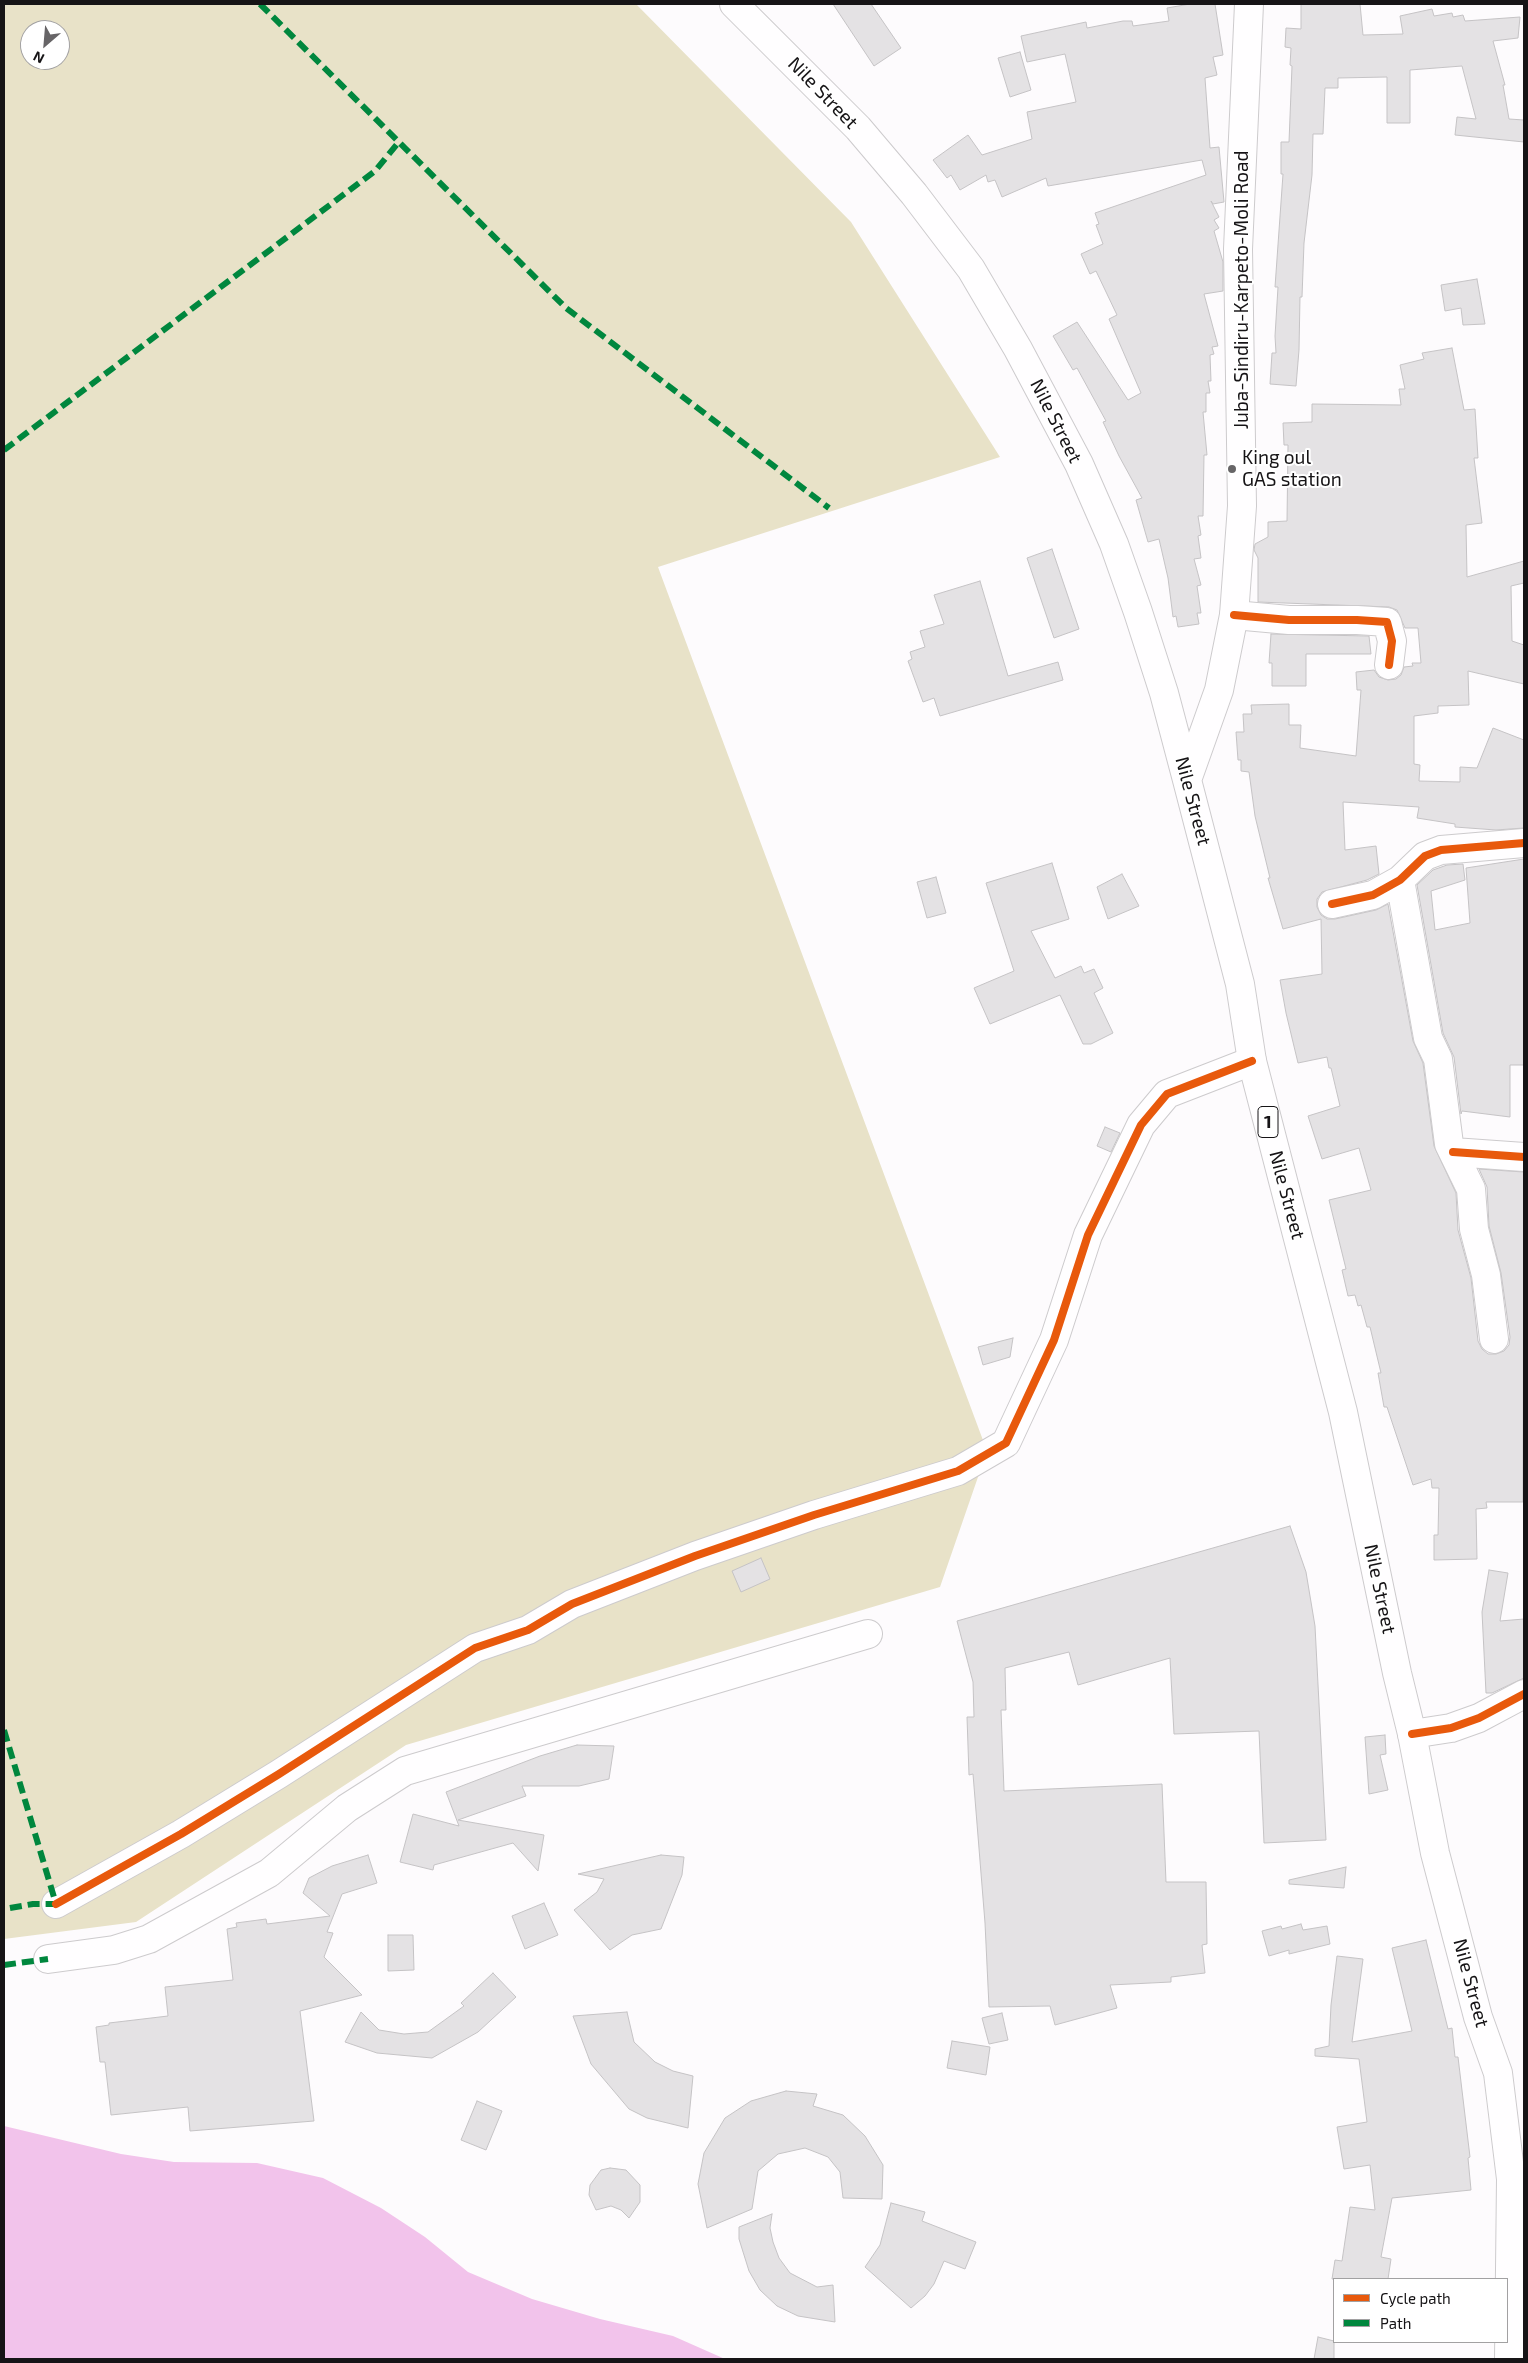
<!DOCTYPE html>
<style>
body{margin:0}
#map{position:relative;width:1528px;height:2363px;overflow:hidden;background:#fdfbfd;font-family:"Exo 2",sans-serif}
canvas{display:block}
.frame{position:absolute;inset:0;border:5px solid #161416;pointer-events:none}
.legend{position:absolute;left:1333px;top:2278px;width:175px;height:65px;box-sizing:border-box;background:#fff;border:1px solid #a2a1a2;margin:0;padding:6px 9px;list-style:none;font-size:15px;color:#161416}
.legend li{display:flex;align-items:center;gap:10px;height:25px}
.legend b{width:25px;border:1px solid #a2a1a2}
.north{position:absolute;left:20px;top:20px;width:50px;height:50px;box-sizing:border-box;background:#fff;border:1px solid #a2a1a2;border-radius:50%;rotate:207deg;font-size:14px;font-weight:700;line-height:20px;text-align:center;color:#161416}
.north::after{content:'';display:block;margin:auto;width:18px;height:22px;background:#676567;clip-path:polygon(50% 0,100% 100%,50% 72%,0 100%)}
</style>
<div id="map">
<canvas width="1528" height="2363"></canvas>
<div class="frame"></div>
<ul class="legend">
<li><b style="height:6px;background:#e8590c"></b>Cycle path</li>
<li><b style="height:6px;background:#00873e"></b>Path</li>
</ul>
<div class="north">N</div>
</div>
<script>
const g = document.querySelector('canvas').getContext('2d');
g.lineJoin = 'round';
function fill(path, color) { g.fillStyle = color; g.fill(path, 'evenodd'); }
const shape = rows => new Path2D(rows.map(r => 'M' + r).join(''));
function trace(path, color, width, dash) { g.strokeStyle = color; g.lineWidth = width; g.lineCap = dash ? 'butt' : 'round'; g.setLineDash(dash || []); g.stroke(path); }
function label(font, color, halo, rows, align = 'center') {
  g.font = font + ' "Exo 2",sans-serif'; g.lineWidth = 4; g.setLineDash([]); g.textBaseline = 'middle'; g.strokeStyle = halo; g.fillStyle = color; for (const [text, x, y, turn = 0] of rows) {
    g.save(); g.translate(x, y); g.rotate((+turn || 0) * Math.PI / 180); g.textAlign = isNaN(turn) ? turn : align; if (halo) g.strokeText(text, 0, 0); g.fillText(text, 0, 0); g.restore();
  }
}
const green = shape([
 [4,4,636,4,851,222,1000,457,658,567,987,1451,940,1587,406,1745,136,1922,4,1939],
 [30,30,60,30,60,60,30,60]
]);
const water = shape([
 [4,2126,121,2154,174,2162,257,2163,323,2178,381,2208,425,2237,468,2272,532,2299,600,2319,673,2336,725,2359,4,2359]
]);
const building = shape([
 [833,4,871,4,901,48,874,66,833,4],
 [1190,4,1215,4,1223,55,1213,57,1217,75,1205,78,1210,148,1219,147,1224,202,1213,204,1211,201,1219,217,1214,220,1219,228,1214,231,1223,262,1223,291,1204,294,1218,346,1212,347,1214,354,1210,355,1211,381,1208,381,1210,393,1206,393,1206,412,1203,412,1207,455,1204,455,1203,516,1198,516,1201,535,1198,536,1201,558,1194,559,1201,585,1197,586,1201,613,1197,613,1199,624,1178,627,1176,616,1173,617,1168,578,1159,539,1148,542,1136,500,1142,498,1119,456,1103,422,1106,421,1077,368,1073,370,1053,336,1077,322,1128,400,1141,393,1109,319,1117,315,1096,271,1090,274,1081,254,1103,244,1096,225,1099,224,1095,213,1206,175,1202,160,1048,186,1046,178,1002,197,995,180,988,182,986,175,960,190,951,175,947,178,933,160,968,135,982,155,1032,139,1027,112,1076,102,1065,54,1027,62,1021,36,1086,22,1087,28,1123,21,1132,21,1133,26,1169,21,1167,8,1190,4],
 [1301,4,1360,4,1363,35,1403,34,1400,16,1432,9,1434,16,1452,13,1453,17,1463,15,1465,21,1520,17,1518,38,1493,41,1505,85,1503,85,1509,119,1524,120,1524,142,1455,135,1457,117,1476,119,1462,66,1410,70,1410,123,1387,123,1387,77,1338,78,1338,88,1325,88,1323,134,1313,134,1312,175,1304,243,1302,297,1300,297,1299,350,1296,386,1270,384,1272,353,1276,353,1275,336,1278,287,1275,287,1283,174,1281,174,1281,142,1289,142,1292,66,1290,65,1291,48,1285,47,1286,28,1301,29,1301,4],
 [1020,52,1031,90,1010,97,998,58,1020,52],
 [1477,279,1485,324,1463,325,1461,308,1445,311,1441,285,1477,279],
 [1452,348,1464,410,1475,409,1478,458,1474,458,1482,523,1466,525,1467,577,1524,561,1524,583,1511,586,1512,641,1524,645,1524,684,1468,671,1469,705,1438,706,1438,713,1414,716,1414,764,1420,765,1419,781,1460,782,1460,767,1477,768,1493,728,1524,740,1524,828,1496,830,1455,827,1455,824,1417,818,1419,807,1343,802,1345,850,1376,846,1379,874,1367,880,1322,892,1317,899,1317,907,1321,915,1327,919,1335,919,1376,910,1388,904,1413,1041,1423,1063,1434,1146,1456,1193,1458,1230,1471,1278,1478,1341,1482,1349,1488,1354,1496,1354,1504,1351,1509,1345,1510,1337,1501,1273,1489,1226,1487,1187,1479,1169,1524,1172,1523,1502,1486,1502,1487,1508,1476,1509,1477,1559,1434,1560,1434,1535,1438,1535,1439,1488,1432,1488,1431,1479,1413,1485,1387,1407,1384,1407,1378,1373,1381,1373,1370,1327,1367,1327,1361,1305,1358,1306,1355,1295,1348,1296,1342,1270,1346,1269,1329,1200,1371,1190,1359,1148,1322,1159,1308,1116,1340,1106,1331,1068,1329,1068,1327,1057,1298,1063,1286,1013,1280,980,1322,974,1321,919,1283,929,1268,878,1270,878,1255,816,1249,772,1241,771,1241,760,1238,760,1236,732,1244,732,1243,714,1252,714,1251,705,1289,704,1289,725,1301,725,1300,748,1356,756,1361,690,1357,690,1356,672,1374,670,1379,677,1388,680,1396,679,1401,675,1404,667,1413,666,1412,663,1421,663,1418,628,1405,628,1397,610,1389,607,1258,602,1258,558,1254,550,1255,544,1268,537,1268,522,1287,521,1288,445,1284,445,1283,423,1312,422,1312,404,1401,405,1399,389,1405,389,1400,365,1424,359,1422,353,1452,348],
 [1052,549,1079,629,1054,638,1027,558,1052,549],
 [980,581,1008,676,1058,662,1063,680,940,716,934,698,923,702,908,661,912,659,910,652,925,647,920,631,944,624,934,595,980,581],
 [1271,634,1369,636,1371,654,1306,654,1306,686,1272,686,1272,663,1269,663,1271,634],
 [1524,859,1524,1065,1510,1065,1510,1117,1462,1111,1461,1114,1454,1057,1443,1033,1417,885,1433,870,1447,865,1463,864,1465,880,1431,891,1435,930,1470,923,1466,868,1524,859],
 [1052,863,1069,919,1031,931,1055,978,1081,966,1084,973,1094,969,1103,988,1094,993,1113,1033,1091,1044,1083,1044,1060,995,990,1024,974,988,1014,971,986,883,1052,863],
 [1122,874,1139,906,1108,919,1097,887,1122,874],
 [936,877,946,913,927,918,917,882,936,877],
 [1105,1127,1120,1133,1111,1152,1097,1146,1105,1127],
 [1013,1338,1010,1357,983,1365,978,1347,1013,1338],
 [1290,1526,1306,1572,1315,1626,1326,1840,1264,1843,1259,1731,1174,1734,1170,1658,1078,1685,1069,1652,1005,1668,1006,1710,1001,1710,1004,1791,1162,1784,1166,1882,1206,1882,1207,1944,1202,1945,1205,1973,1171,1977,1171,1982,1110,1985,1117,2008,1055,2025,1050,2006,989,2007,985,1923,973,1774,969,1775,967,1717,974,1717,973,1682,957,1621,1290,1526],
 [761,1558,770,1579,741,1592,732,1571,761,1558],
 [1489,1570,1508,1573,1500,1621,1524,1619,1524,1678,1492,1693,1486,1693,1482,1612,1489,1570],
 [1385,1735,1386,1754,1380,1755,1388,1790,1369,1794,1365,1737,1385,1735],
 [577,1745,614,1746,609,1779,579,1786,522,1786,526,1796,458,1820,544,1835,538,1871,513,1843,434,1865,433,1870,400,1862,413,1814,459,1826,446,1792,540,1756,577,1745],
 [368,1855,377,1883,342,1894,327,1932,333,1933,324,1957,362,1995,300,2011,314,2121,190,2131,188,2107,111,2115,105,2062,100,2062,96,2027,109,2025,109,2023,168,2016,165,1987,233,1980,227,1929,237,1927,236,1923,266,1919,267,1924,330,1916,303,1893,309,1878,332,1866,368,1855],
 [661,1855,684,1857,682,1875,661,1929,632,1935,610,1950,574,1910,597,1892,604,1879,578,1874,661,1855],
 [1346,1867,1344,1888,1289,1884,1289,1880,1346,1867],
 [544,1903,558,1935,525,1949,512,1916,544,1903],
 [1301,1924,1303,1930,1327,1926,1330,1944,1289,1954,1289,1950,1269,1956,1262,1931,1281,1926,1282,1929,1301,1924],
 [388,1935,413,1935,414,1970,388,1971,388,1935],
 [1426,1940,1448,2029,1452,2028,1455,2057,1458,2057,1470,2157,1468,2158,1471,2190,1392,2198,1381,2257,1391,2259,1388,2279,1332,2279,1335,2260,1342,2261,1350,2207,1375,2210,1370,2165,1344,2169,1337,2127,1367,2122,1359,2059,1315,2056,1315,2049,1329,2046,1331,2005,1337,1956,1363,1959,1352,2042,1412,2031,1392,1948,1426,1940],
 [493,1973,516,1997,478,2032,432,2058,377,2053,345,2042,361,2012,379,2030,404,2034,428,2032,464,2006,461,2003,493,1973],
 [627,2012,634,2042,655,2062,673,2071,693,2076,688,2128,647,2118,629,2109,591,2064,573,2016,627,2012],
 [1002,2013,1008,2040,989,2044,982,2018,1002,2013],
 [952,2041,990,2047,986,2075,947,2068,952,2041],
 [786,2091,817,2094,813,2106,843,2115,865,2136,883,2165,882,2199,843,2198,840,2172,828,2157,805,2148,778,2154,758,2171,752,2209,707,2228,698,2184,704,2153,725,2118,751,2101,786,2091],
 [477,2101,502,2111,486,2150,461,2140,477,2101],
 [610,2168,626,2170,640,2185,640,2202,629,2218,621,2210,611,2206,596,2210,589,2195,590,2185,601,2170,610,2168],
 [891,2203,925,2212,922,2221,976,2242,965,2269,944,2261,934,2284,925,2296,911,2308,865,2267,880,2245,891,2203],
 [772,2214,770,2228,773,2242,779,2258,790,2273,817,2287,833,2285,835,2322,798,2316,777,2306,760,2290,749,2271,739,2239,739,2227,772,2214],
 [1318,2337,1334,2341,1334,2359,1314,2359,1318,2337]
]);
const minor = shape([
 [1234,615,1289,620,1357,620,1387,622,1392,641,1389,665],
 [1400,880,1428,1038,1438,1059,1449,1144,1471,1189,1474,1229,1486,1275,1494,1339],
 [1332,904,1373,895,1400,880,1425,856,1441,850,1524,843],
 [1453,1152,1524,1157],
 [1412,1734,1451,1728,1479,1718,1524,1694],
 [56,1904,181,1834,279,1774,475,1648,528,1630,572,1604,695,1556,814,1515,958,1471,1006,1443,1054,1340,1088,1235,1141,1125,1167,1094,1252,1061],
 [48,1959,114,1950,149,1939,269,1873,347,1808,405,1771,868,1634]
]);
const major = shape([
 [734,4,858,128,914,194,971,269,1018,349,1079,464,1114,544,1138,612,1164,693,1187,780,1240,984,1252,1061,1343,1412,1397,1673,1412,1734,1435,1853,1478,2017,1498,2073,1511,2179,1509,2359],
 [1187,780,1219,690,1234,615,1242,506,1238,249,1249,4]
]);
const quiet = shape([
 [260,4,566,308,829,508],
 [4,450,375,171,398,143],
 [4,1730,56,1904,33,1904,4,1909],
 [4,1965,48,1959]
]);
const cycleway = shape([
 [1234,615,1289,620,1357,620,1387,622,1392,641,1389,665],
 [1332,904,1373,895,1400,880,1425,856,1441,850,1524,843],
 [1453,1152,1524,1157],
 [1412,1734,1451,1728,1479,1718,1524,1694],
 [56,1904,181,1834,279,1774,475,1648,528,1630,572,1604,695,1556,814,1515,958,1471,1006,1443,1054,1340,1088,1235,1141,1125,1167,1094,1252,1061]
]);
const markers = [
 [1232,469,5,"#676567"]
];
const shields = [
 [1268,1122,20]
];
const shieldNames = [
 ["1",1268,1122]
];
const streetNames = [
 ["Nile Street",823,93,46],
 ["Juba-Sindiru-Karpeto-Moli Road",1242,290,-90],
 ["Nile Street",1056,421,63],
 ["Nile Street",1193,801,75],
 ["Nile Street",1287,1195,75],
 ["Nile Street",1380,1589,78],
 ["Nile Street",1471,1983,75]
];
const poiNames = [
 ["King oul",1242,458],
 ["GAS station",1242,480]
];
fill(green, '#e8e2c8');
fill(water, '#f2c3eb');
fill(building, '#e4e2e4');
trace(building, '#c5c3c5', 1);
trace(minor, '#cdcbcd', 30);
trace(major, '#cdcbcd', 30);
trace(minor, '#fffeff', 28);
trace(major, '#fffeff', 28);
trace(quiet, '#00873e', 6, [12, 6]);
trace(cycleway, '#e8590c', 8);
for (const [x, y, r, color] of markers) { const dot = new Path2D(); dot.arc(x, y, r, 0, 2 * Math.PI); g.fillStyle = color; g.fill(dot); trace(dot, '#fff', 2); }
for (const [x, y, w] of shields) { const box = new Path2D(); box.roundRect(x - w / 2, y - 15.5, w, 31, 4); g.fillStyle = '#fff'; g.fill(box); trace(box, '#161416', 1); }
label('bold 18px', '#161416', null, shieldNames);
label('19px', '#161416', '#fff', streetNames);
label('19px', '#161416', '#fff', poiNames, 'left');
</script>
